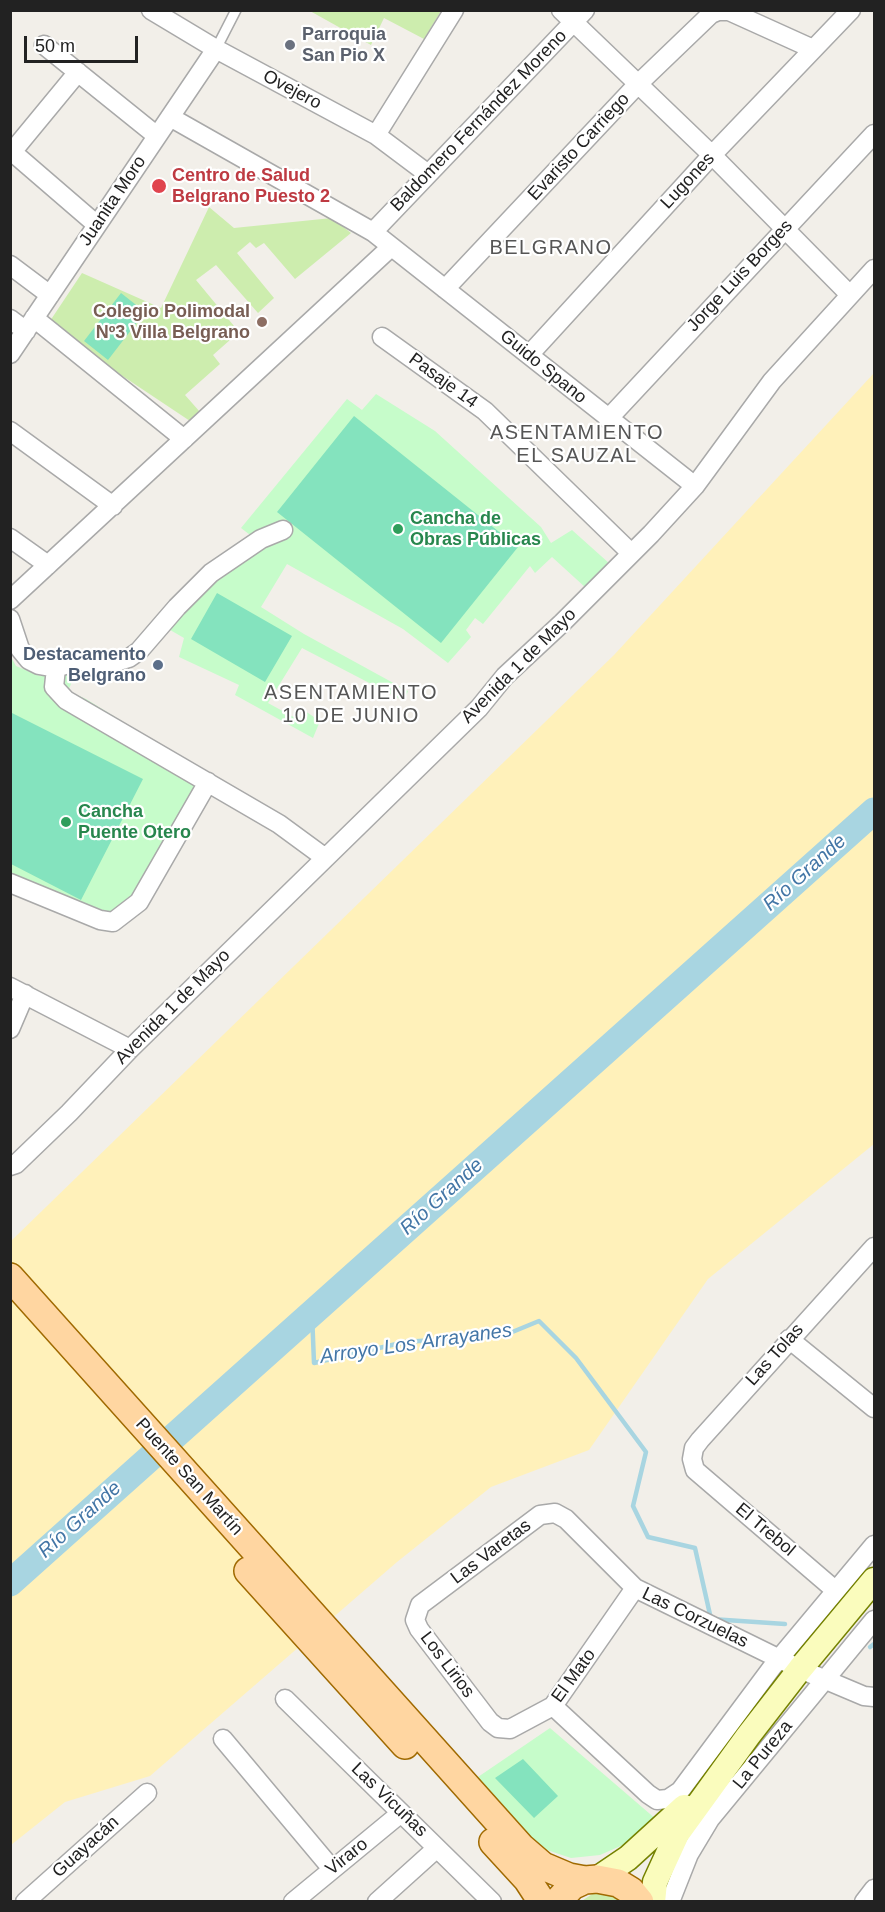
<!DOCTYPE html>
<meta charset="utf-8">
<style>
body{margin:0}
#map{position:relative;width:885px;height:1912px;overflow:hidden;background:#f2efe9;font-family:Helvetica,sans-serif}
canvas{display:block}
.frame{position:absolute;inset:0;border:12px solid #222;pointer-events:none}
.scale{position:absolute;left:24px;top:36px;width:114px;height:27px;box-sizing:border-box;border:3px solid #222;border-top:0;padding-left:8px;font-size:18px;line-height:21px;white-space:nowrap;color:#222;-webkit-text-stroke:4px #fff;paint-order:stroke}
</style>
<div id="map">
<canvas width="885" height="1912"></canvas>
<div class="frame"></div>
<div class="scale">50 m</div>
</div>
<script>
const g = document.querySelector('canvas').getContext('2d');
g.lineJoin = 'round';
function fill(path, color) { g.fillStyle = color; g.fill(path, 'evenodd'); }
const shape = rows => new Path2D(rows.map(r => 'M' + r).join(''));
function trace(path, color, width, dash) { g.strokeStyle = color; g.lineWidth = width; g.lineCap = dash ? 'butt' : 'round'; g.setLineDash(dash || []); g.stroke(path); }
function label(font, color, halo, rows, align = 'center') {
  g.font = font + ' Helvetica,sans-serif'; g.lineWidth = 4.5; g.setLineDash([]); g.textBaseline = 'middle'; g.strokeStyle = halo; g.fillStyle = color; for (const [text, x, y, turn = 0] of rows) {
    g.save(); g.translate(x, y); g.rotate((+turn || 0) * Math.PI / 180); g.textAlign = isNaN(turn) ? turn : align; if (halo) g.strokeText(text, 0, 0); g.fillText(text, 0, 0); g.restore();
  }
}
const grass = shape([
 [310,11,441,11,424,39,384,18,371,45],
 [209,207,234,228,332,218,351,233,295,279,264,243,256,248,250,242,237,253,274,298,258,313,216,265,196,280,239,332,213,355,220,364,185,395,200,412,190,421,52,329,50,321,82,273,161,308],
 [610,1890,629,1902,580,1902,597,1891]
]);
const sand = shape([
 [874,373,874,1144,708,1279,589,1450,491,1487,397,1562,150,1776,65,1802,11,1845,11,1241,614,655]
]);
const park = shape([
 [376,394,435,431,541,527,551,543,572,530,610,564,586,588,552,557,535,573,530,566,483,624,475,618,466,630,471,637,448,663,403,629,287,564,261,607,304,634,408,691,404,701,302,648,268,703,299,720,305,711,320,721,313,738,235,695,239,685,179,657,184,638,165,627,254,538,241,528,347,399,362,410],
 [10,655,16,666,40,676,76,672,68,691,86,699,180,757,215,782,133,909,110,913,11,874],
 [550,1728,657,1820,625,1844,600,1855,571,1858,544,1849,522,1836,475,1779]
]);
const pitch = shape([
 [121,293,145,312,108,360,84,341],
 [354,416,518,547,441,643,277,512],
 [217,593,292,636,265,682,191,639],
 [10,712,143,779,81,900,11,864],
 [523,1759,558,1796,534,1818,495,1778]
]);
const stream = shape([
 [312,1313,314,1363,405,1342,505,1335,539,1321,576,1358,646,1452,633,1506,648,1537,695,1548,711,1619,785,1624],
 [870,1647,874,1644]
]);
const river = shape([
 [10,1583,874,811]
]);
const lane = shape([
 [216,49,236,10]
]);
const street = shape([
 [151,10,216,49,376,135,428,174],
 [561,10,712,155,850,295],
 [44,45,157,136],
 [170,117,373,232,695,486],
 [376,135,454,10],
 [10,150,97,225],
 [12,152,78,72],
 [373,232,585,10],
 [10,265,50,295],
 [445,289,637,85,711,14,718,11,729,11,813,49],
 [34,318,184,439],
 [10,319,26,331],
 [382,337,485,411,631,553],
 [10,354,216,49],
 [529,355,712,155,851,10],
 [608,419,874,134],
 [10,431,113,506],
 [10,538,48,565],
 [10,600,391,247],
 [10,619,20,649,29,660,39,665,56,668,77,661,119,661,129,658,139,651,177,607,211,573,261,539,283,530],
 [56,668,54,687,66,700,279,824,324,857],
 [10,883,100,920,113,922,139,902,208,782],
 [10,987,130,1049],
 [10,1029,25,994],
 [10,1166,16,1164,69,1113,130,1049,479,708,505,676,562,623,651,534,695,486,772,381,874,269],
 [789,1339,874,1408],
 [635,1588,553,1706,510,1729,498,1728,490,1722,419,1629,415,1620,420,1605,540,1515,555,1513,566,1519,635,1588,800,1669,864,1696,874,1697],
 [835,1590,695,1470,692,1459,694,1448,700,1440,874,1247],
 [285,1699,492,1902],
 [553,1706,648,1794,657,1800,668,1799,680,1791,773,1666,874,1545],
 [223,1739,332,1869],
 [25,1902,147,1793],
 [293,1902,401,1813],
 [377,1902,437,1848],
 [670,1902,689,1854,710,1819,874,1620],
 [864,1902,874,1889]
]);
const secondary = shape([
 [597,1879,628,1858,684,1807],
 [653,1902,655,1882,677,1834,748,1736,800,1669,874,1580]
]);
const primary = shape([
 [10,1277,521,1847,543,1866,569,1877,585,1880],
 [248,1571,405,1745],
 [493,1842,527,1879,542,1902],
 [557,1902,572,1886,585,1880,597,1879,618,1883,631,1891,640,1902]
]);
const markers = [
 [290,45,6,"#6b7280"],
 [159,186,8,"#e0444e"],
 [262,322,6,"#8d6e63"],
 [398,529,6,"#2e9e5b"],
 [158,665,6,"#5c6f8a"],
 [66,822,6,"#2e9e5b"]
];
const worshipNames = [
 ["Parroquia",302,35],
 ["San Pio X",302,56]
];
const streetNames = [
 ["Ovejero",292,90,28],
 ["Baldomero Fernández Moreno",479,121,-46],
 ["Evaristo Carriego",579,147,-47],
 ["Lugones",688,181,-47],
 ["Juanita Moro",113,201,-56],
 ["Jorge Luis Borges",740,276,-47],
 ["Guido Spano",543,367,39],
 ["Pasaje 14",443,381,36],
 ["Avenida 1 de Mayo",519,666,-45],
 ["Avenida 1 de Mayo",173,1007,-45],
 ["Las Tolas",775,1355,-48],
 ["Puente San Martín",189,1477,48],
 ["El Trebol",765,1530,40],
 ["Las Varetas",491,1552,-37],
 ["Las Corzuelas",695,1618,26],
 ["Los Lirios",447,1665,53],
 ["El Mato",574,1676,-54],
 ["La Pureza",763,1755,-51],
 ["Las Vicuñas",389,1800,44],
 ["Guayacán",86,1847,-42],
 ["Viraro",347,1857,-39]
];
const healthNames = [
 ["Centro de Salud",172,176],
 ["Belgrano Puesto 2",172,197]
];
const educationNames = [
 ["Colegio Polimodal",250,312],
 ["Nº3 Villa Belgrano",250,333]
];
const leisureNames = [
 ["Cancha de",410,519],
 ["Obras Públicas",410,540],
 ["Cancha",78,812],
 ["Puente Otero",78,833]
];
const serviceNames = [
 ["Destacamento",146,655],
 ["Belgrano",146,676]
];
const neighbourhoodNames = [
 ["BELGRANO",551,248],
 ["ASENTAMIENTO",577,433],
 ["EL SAUZAL",577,456],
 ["ASENTAMIENTO",351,693],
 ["10 DE JUNIO",351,716]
];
const waterNames = [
 ["Río Grande",805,873,-42],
 ["Río Grande",442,1197,-42],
 ["Arroyo Los Arrayanes",416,1344,-8],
 ["Río Grande",80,1520,-42]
];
fill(grass, '#cdedae');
fill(sand, '#fff1ba');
fill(park, '#c6fcca');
fill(pitch, '#84e3be');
trace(stream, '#a8d5e1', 4.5);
trace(river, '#a8d5e1', 27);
trace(lane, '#a9a9a9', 12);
trace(street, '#a9a9a9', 21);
trace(secondary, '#758200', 27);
trace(primary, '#a06a00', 30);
trace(lane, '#fff', 9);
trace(street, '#fff', 18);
trace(secondary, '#fafcbd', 24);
trace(primary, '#ffd6a1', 27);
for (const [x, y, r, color] of markers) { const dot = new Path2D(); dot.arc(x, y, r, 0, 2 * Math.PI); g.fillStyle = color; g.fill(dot); trace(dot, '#fff', 2); }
label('bold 18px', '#5b616d', '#fff', worshipNames, 'left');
label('18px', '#222', '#fff', streetNames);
label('bold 18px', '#be3a42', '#fff', healthNames, 'left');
label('bold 18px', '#785e54', '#fff', educationNames, 'right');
label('bold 18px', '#27864d', '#fff', leisureNames, 'left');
label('bold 18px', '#4e5e75', '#fff', serviceNames, 'right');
g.letterSpacing = '1.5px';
label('20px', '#555', '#fff', neighbourhoodNames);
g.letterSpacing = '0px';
label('italic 20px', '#4376a6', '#fff', waterNames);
</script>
